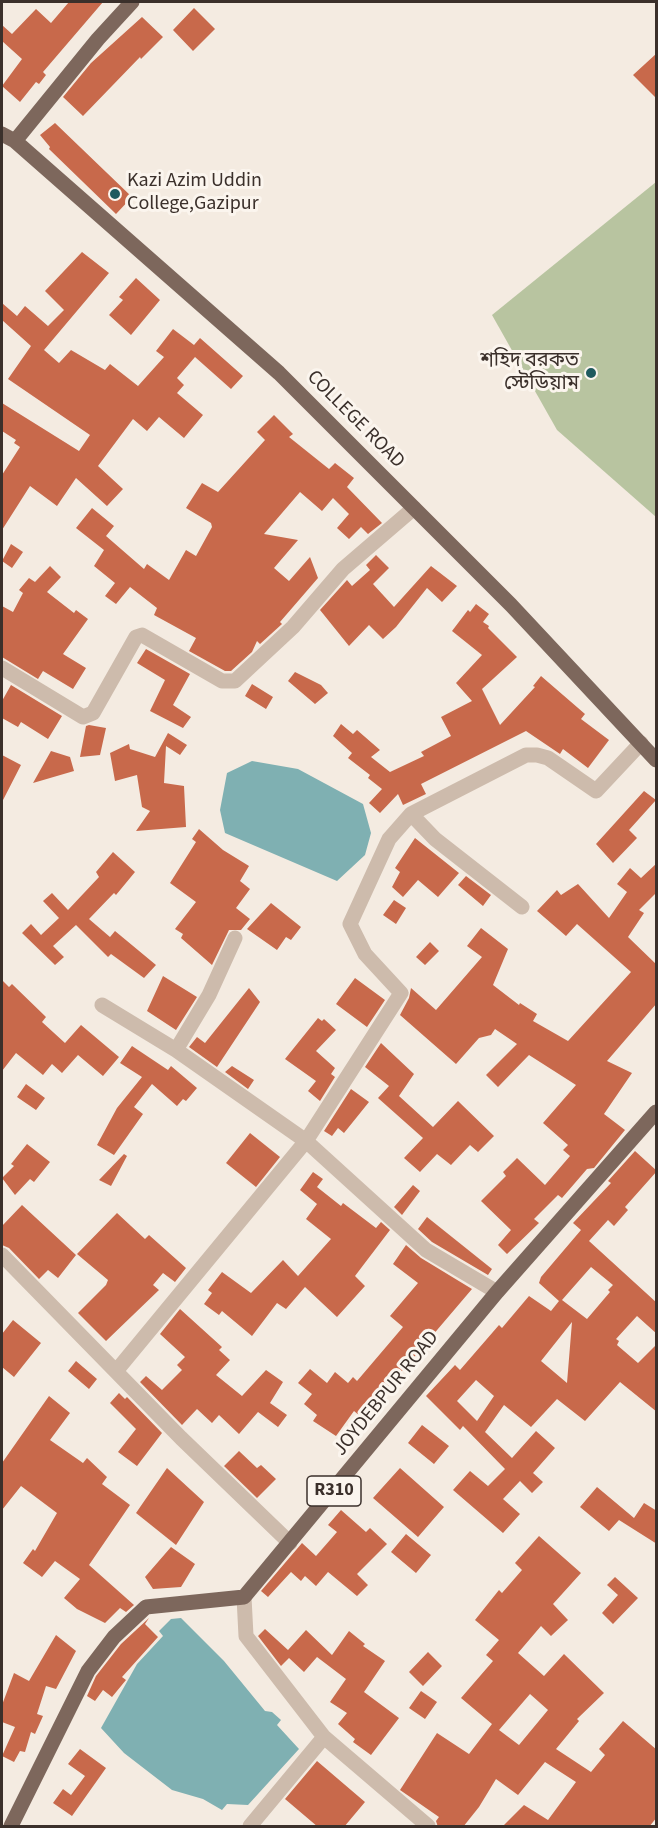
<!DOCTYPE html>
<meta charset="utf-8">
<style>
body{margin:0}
#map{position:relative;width:658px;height:1828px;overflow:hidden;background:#f4ebe1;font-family:"Source Sans 3",sans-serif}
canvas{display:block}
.frame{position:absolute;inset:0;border:3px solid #3b302b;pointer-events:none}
</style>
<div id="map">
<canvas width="658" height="1828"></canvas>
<div class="frame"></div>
</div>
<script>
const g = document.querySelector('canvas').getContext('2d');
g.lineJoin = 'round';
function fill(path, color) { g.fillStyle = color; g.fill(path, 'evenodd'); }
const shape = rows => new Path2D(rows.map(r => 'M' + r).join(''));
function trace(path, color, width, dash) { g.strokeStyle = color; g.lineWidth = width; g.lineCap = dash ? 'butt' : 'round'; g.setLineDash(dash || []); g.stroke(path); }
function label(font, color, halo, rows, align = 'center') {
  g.font = font + ' "Source Sans 3","Noto Sans Bengali",sans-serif'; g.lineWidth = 6; g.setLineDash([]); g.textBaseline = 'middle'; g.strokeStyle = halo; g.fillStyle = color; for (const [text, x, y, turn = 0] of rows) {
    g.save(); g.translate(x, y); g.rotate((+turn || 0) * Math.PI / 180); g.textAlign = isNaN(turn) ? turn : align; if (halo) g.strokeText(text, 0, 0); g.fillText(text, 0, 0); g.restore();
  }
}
const green = shape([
 [656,182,656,517,557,430,492,315]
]);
const water = shape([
 [252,761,298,769,363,804,371,833,365,855,337,881,225,833,220,810,227,773],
 [181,1618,224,1661,265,1711,272,1712,281,1720,277,1725,299,1749,248,1805,227,1804,222,1810,203,1799,172,1790,124,1753,101,1728,137,1664,163,1636,159,1631,171,1619]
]);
const building = shape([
 [69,2,103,2,43,72,46,75,39,84,36,82,20,102,2,86,22,59,2,41,2,25,12,34,36,9,51,23],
 [194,8,215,29,193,51,173,30],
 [142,17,163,37,141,59,140,57,83,116,63,97,91,63],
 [657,53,657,99,633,75],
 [55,123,132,197,116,214,49,149,50,147,40,135],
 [82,252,109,273,44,350,59,363,71,350,105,370,110,364,138,386,164,357,156,351,173,329,194,345,200,338,243,376,231,389,195,357,177,378,184,385,177,393,203,415,184,438,159,417,147,431,133,419,98,466,123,489,107,506,76,478,57,506,30,486,2,530,2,475,20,447,14,443,16,440,2,431,2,403,79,451,90,435,8,379,31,346,2,320,2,303,17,316,25,306,48,326,64,310,45,291],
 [136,278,160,300,131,335,109,315,123,300,119,297],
 [274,415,293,434,289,437,329,469,335,463,354,478,347,487,382,523,368,534,361,527,349,539,337,528,349,514,333,498,322,511,300,492,264,534,298,540,274,568,289,581,310,557,318,578,280,622,282,624,260,644,257,641,252,652,231,671,225,671,189,651,196,638,154,615,157,608,130,587,116,604,105,596,115,583,94,566,104,550,76,528,92,508,114,526,106,536,144,569,147,564,169,580,186,550,196,556,212,527,211,523,186,508,202,483,218,492,265,440,257,432],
 [11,544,23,552,12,568,2,561],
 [376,555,389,568,373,584,394,607,431,566,457,586,442,602,427,588,396,627,383,639,369,625,349,646,320,610,347,580,352,586,370,570,366,565],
 [50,566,61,577,47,592,74,613,76,610,88,619,63,654,86,668,73,689,43,671,38,679,2,657,2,606,13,612,23,593,19,590,29,578,35,582],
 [476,604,489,614,483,622,489,626,488,628,517,657,482,689,500,725,535,687,533,686,541,676,585,714,581,719,609,740,588,768,563,749,560,754,526,731,421,784,426,794,403,805,398,794,380,813,369,803,382,789,368,778,370,775,348,758,352,753,333,736,341,724,353,734,357,730,380,750,371,757,390,772,424,756,421,752,451,736,441,717,472,701,456,683,482,655,452,631,468,610,470,612],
 [146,649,190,674,173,705,191,717,183,728,150,711,165,680,137,663],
 [295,672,321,685,328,693,315,704,288,681],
 [252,684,273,697,266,709,245,696],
 [11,685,62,716,48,739,21,722,18,727,2,718,2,701],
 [89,725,106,728,100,755,80,757,86,726],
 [168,733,187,745,180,755,166,746,164,783,184,786,186,827,136,831,150,811,142,807,137,775,115,781,110,753,129,744,130,749,155,757],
 [51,751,70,757,74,771,33,783],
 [2,755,21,765,2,802],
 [644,791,656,800,629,830,637,838,613,863,596,844],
 [199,829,223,850,249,866,240,881,250,889,236,908,250,919,241,930,229,930,212,965,181,938,183,934,175,929,196,902,170,883,196,842,192,839],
 [415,838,459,873,438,897,418,880,403,897,392,887,400,872,395,868],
 [113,852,135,872,116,895,114,893,89,919,110,937,115,931,156,965,144,978,111,954,108,957,76,925,53,946,64,957,55,965,22,933,31,924,41,935,59,918,43,901,52,893,68,910,99,877,96,872],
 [657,863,657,892,639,910,644,913,628,937,657,965,657,1003,607,1061,632,1073,604,1114,625,1130,594,1168,587,1169,562,1198,558,1195,534,1219,539,1223,507,1254,498,1245,511,1230,481,1201,506,1176,503,1172,517,1158,545,1185,570,1156,563,1150,568,1145,543,1123,576,1085,529,1055,498,1087,486,1075,517,1044,495,1029,491,1035,479,1038,456,1064,400,1015,409,998,411,988,436,1010,482,957,467,946,481,928,508,949,493,985,519,1005,520,1003,537,1014,533,1021,568,1041,631,972,577,924,566,936,537,911,557,890,561,895,578,884,609,918,627,892,617,884,630,868,641,878],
 [466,876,491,895,483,906,458,885],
 [394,900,406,908,396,924,383,915],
 [271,903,301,927,291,940,286,937,277,950,247,929],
 [430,942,439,951,425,965,416,957],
 [163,976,197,997,176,1030,147,1011],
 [355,978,385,1000,367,1027,336,1004],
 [2,980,9,987,12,984,46,1017,42,1022,65,1043,81,1025,119,1057,103,1076,78,1055,62,1073,52,1064,43,1075,16,1053,2,1071],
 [249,988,260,1002,217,1067,189,1047,197,1037,205,1043],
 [318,1018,322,1021,324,1019,336,1030,316,1051,335,1068,331,1074,335,1077,320,1101,308,1091,316,1081,285,1059],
 [381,1043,414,1074,399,1096,433,1127,458,1101,494,1136,478,1152,470,1145,451,1165,437,1154,420,1172,404,1158,423,1138,378,1098,389,1086,365,1067],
 [132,1046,168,1070,171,1066,197,1088,186,1101,183,1099,177,1106,152,1084,134,1107,143,1114,114,1155,97,1145,117,1108,142,1077,120,1063],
 [232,1066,254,1080,248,1089,225,1072],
 [26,1084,45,1098,36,1110,17,1097],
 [351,1089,369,1102,344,1133,338,1128,332,1136,324,1131],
 [250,1133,280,1157,256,1187,226,1163],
 [27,1144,50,1162,34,1182,30,1179,15,1195,2,1178,14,1166,11,1164],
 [635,1151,657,1171,625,1207,628,1210,614,1226,608,1220,589,1241,657,1303,657,1334,637,1316,616,1339,619,1341,617,1345,638,1363,657,1344,657,1412,620,1382,585,1421,557,1399,531,1427,504,1405,485,1432,512,1458,536,1431,555,1448,533,1473,543,1482,532,1493,520,1481,503,1499,520,1514,503,1533,453,1490,470,1471,488,1486,505,1469,463,1426,460,1430,426,1396,455,1365,460,1370,499,1325,502,1328,529,1296,551,1311,559,1301,539,1283,541,1277,581,1230,573,1223,611,1183,608,1181],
 [591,1267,613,1285,608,1290,610,1292,587,1319,562,1300],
 [572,1322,567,1383,541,1361],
 [476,1380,494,1396,477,1421,457,1401],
 [124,1154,127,1156,111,1186,99,1180],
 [313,1172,323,1179,317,1187,341,1206,343,1203,376,1228,381,1222,390,1230,355,1276,365,1286,337,1317,305,1287,286,1309,277,1303,252,1336,222,1311,219,1315,204,1304,212,1293,208,1290,222,1272,251,1293,283,1260,298,1276,331,1239,306,1219,317,1204,300,1190],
 [413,1185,420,1191,402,1215,394,1207],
 [22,1205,76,1255,58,1278,48,1270,39,1279,9,1248,2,1245,2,1226],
 [117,1213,145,1239,149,1235,186,1268,175,1282,163,1273,153,1285,159,1290,106,1341,78,1313,106,1285,108,1280,77,1254],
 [427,1217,492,1269,488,1275,432,1242,418,1229],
 [406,1245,421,1258,472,1289,380,1397,378,1396,360,1416,354,1411,336,1436,313,1421,317,1415,304,1404,312,1394,298,1383,310,1369,327,1383,335,1372,348,1383,353,1377,357,1381,403,1327,390,1316,418,1283,393,1264],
 [180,1309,222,1347,219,1350,230,1360,216,1375,242,1396,266,1370,283,1382,270,1403,287,1415,278,1427,258,1412,239,1434,219,1415,212,1423,197,1409,182,1425,140,1382,146,1376,162,1390,182,1370,177,1365,185,1357,160,1334],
 [13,1320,41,1343,14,1377,2,1367,2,1334],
 [76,1361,97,1379,89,1389,68,1371],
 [119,1393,125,1399,127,1397,162,1433,137,1466,118,1452,136,1429,110,1403],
 [49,1396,70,1413,50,1440,83,1463,87,1458,107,1477,102,1484,130,1505,89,1565,134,1605,126,1612,120,1608,105,1623,77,1609,64,1598,80,1579,55,1561,42,1577,23,1563,33,1549,35,1551,57,1513,21,1486,2,1510,2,1463],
 [422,1425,449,1446,434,1464,408,1443],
 [239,1451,257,1468,261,1465,276,1479,257,1498,224,1466],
 [167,1468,204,1502,176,1545,136,1513],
 [400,1468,444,1507,418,1537,373,1498],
 [597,1487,634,1518,644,1503,657,1511,657,1544,619,1520,609,1531,580,1507],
 [341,1510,366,1532,370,1528,387,1544,357,1574,368,1585,357,1596,328,1572,316,1586,305,1576,301,1581,291,1572,268,1597,261,1591,302,1543,316,1556,337,1532,328,1525],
 [406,1534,431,1555,416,1573,391,1552],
 [539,1536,581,1573,553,1604,568,1620,551,1636,541,1626,518,1653,544,1676,564,1654,604,1693,577,1719,579,1721,556,1749,591,1772,605,1755,599,1749,623,1721,657,1750,657,1817,649,1827,502,1827,524,1805,548,1820,576,1782,545,1762,518,1795,496,1779,479,1807,463,1827,438,1827,436,1821,439,1817,400,1790,437,1733,469,1754,492,1724,461,1698,493,1661,486,1655,499,1640,475,1620,499,1590,502,1593,522,1570,515,1563],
 [530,1694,548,1710,519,1745,499,1730],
 [171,1547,195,1564,181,1587,153,1589,145,1577],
 [615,1577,638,1598,613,1624,602,1613,618,1595,607,1585],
 [149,1618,145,1624,158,1637,122,1677,126,1680,112,1697,103,1690,95,1701,87,1696,96,1676,121,1644],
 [265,1629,288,1650,306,1630,332,1655,349,1631,365,1644,363,1646,385,1661,364,1692,399,1718,371,1755,353,1742,355,1739,338,1724,347,1713,330,1702,346,1679,317,1657,304,1672,289,1658,281,1666,258,1636],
 [56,1635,76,1651,56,1689,46,1686,37,1714,43,1716,35,1734,31,1732,25,1752,20,1751,14,1762,2,1756,15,1727,2,1722,2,1705,14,1673,29,1681],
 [428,1652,442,1666,423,1686,409,1672],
 [421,1691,437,1702,425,1719,409,1708],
 [80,1749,106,1768,72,1816,53,1803,63,1789,71,1795,85,1776,68,1764],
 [317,1761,365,1802,344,1827,318,1827,285,1799]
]);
const minor = shape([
 [2,668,83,717,93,713,136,637,142,635,222,681,235,681,293,627,343,569,414,508],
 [411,814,526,755,537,755,548,758,596,791,641,743],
 [102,1005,176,1050,306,1141,426,1250,497,1292],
 [176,1050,209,995,235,938],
 [2,1255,181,1438,290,1543],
 [117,1370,306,1141,401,993,365,954,350,924,389,839,411,814,435,839,522,907],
 [244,1597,246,1636,324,1737,428,1826],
 [250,1826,324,1737]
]);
const major = shape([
 [2,134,15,141,279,373,511,605,656,760],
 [15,141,98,39,132,2],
 [11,1826,88,1671,114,1637,146,1607,244,1597,497,1292,656,1112]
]);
const markers = [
 [115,194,6,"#1f5a5e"],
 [591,373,6,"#1f5a5e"]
];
const shields = [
 [334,1491,54]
];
const shieldNames = [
 ["R310",334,1491]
];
const poiNames = [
 ["Kazi Azim Uddin",127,182],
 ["College,Gazipur",127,205],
 ["শহিদ বরকত",579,362,"right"],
 ["স্টেডিয়াম",579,385,"right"]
];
const streetNames = [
 ["COLLEGE ROAD",355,420,45],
 ["JOYDEBPUR ROAD",387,1394,-51]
];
fill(green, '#b8c4a0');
fill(water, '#7fb0b2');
fill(building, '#c8694b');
trace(minor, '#cdbbac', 15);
trace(major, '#7d675c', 15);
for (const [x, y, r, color] of markers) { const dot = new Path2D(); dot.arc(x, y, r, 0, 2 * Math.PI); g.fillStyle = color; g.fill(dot); trace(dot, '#fbf5ee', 2); }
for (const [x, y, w] of shields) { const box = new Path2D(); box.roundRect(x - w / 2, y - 15, w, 30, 4.5); g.fillStyle = '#fbf5ee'; g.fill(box); trace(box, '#3b302b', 1.5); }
label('bold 18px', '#3b302b', null, shieldNames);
label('20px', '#3b302b', '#fbf5ee', poiNames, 'left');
label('20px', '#3b302b', '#fbf5ee', streetNames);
</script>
